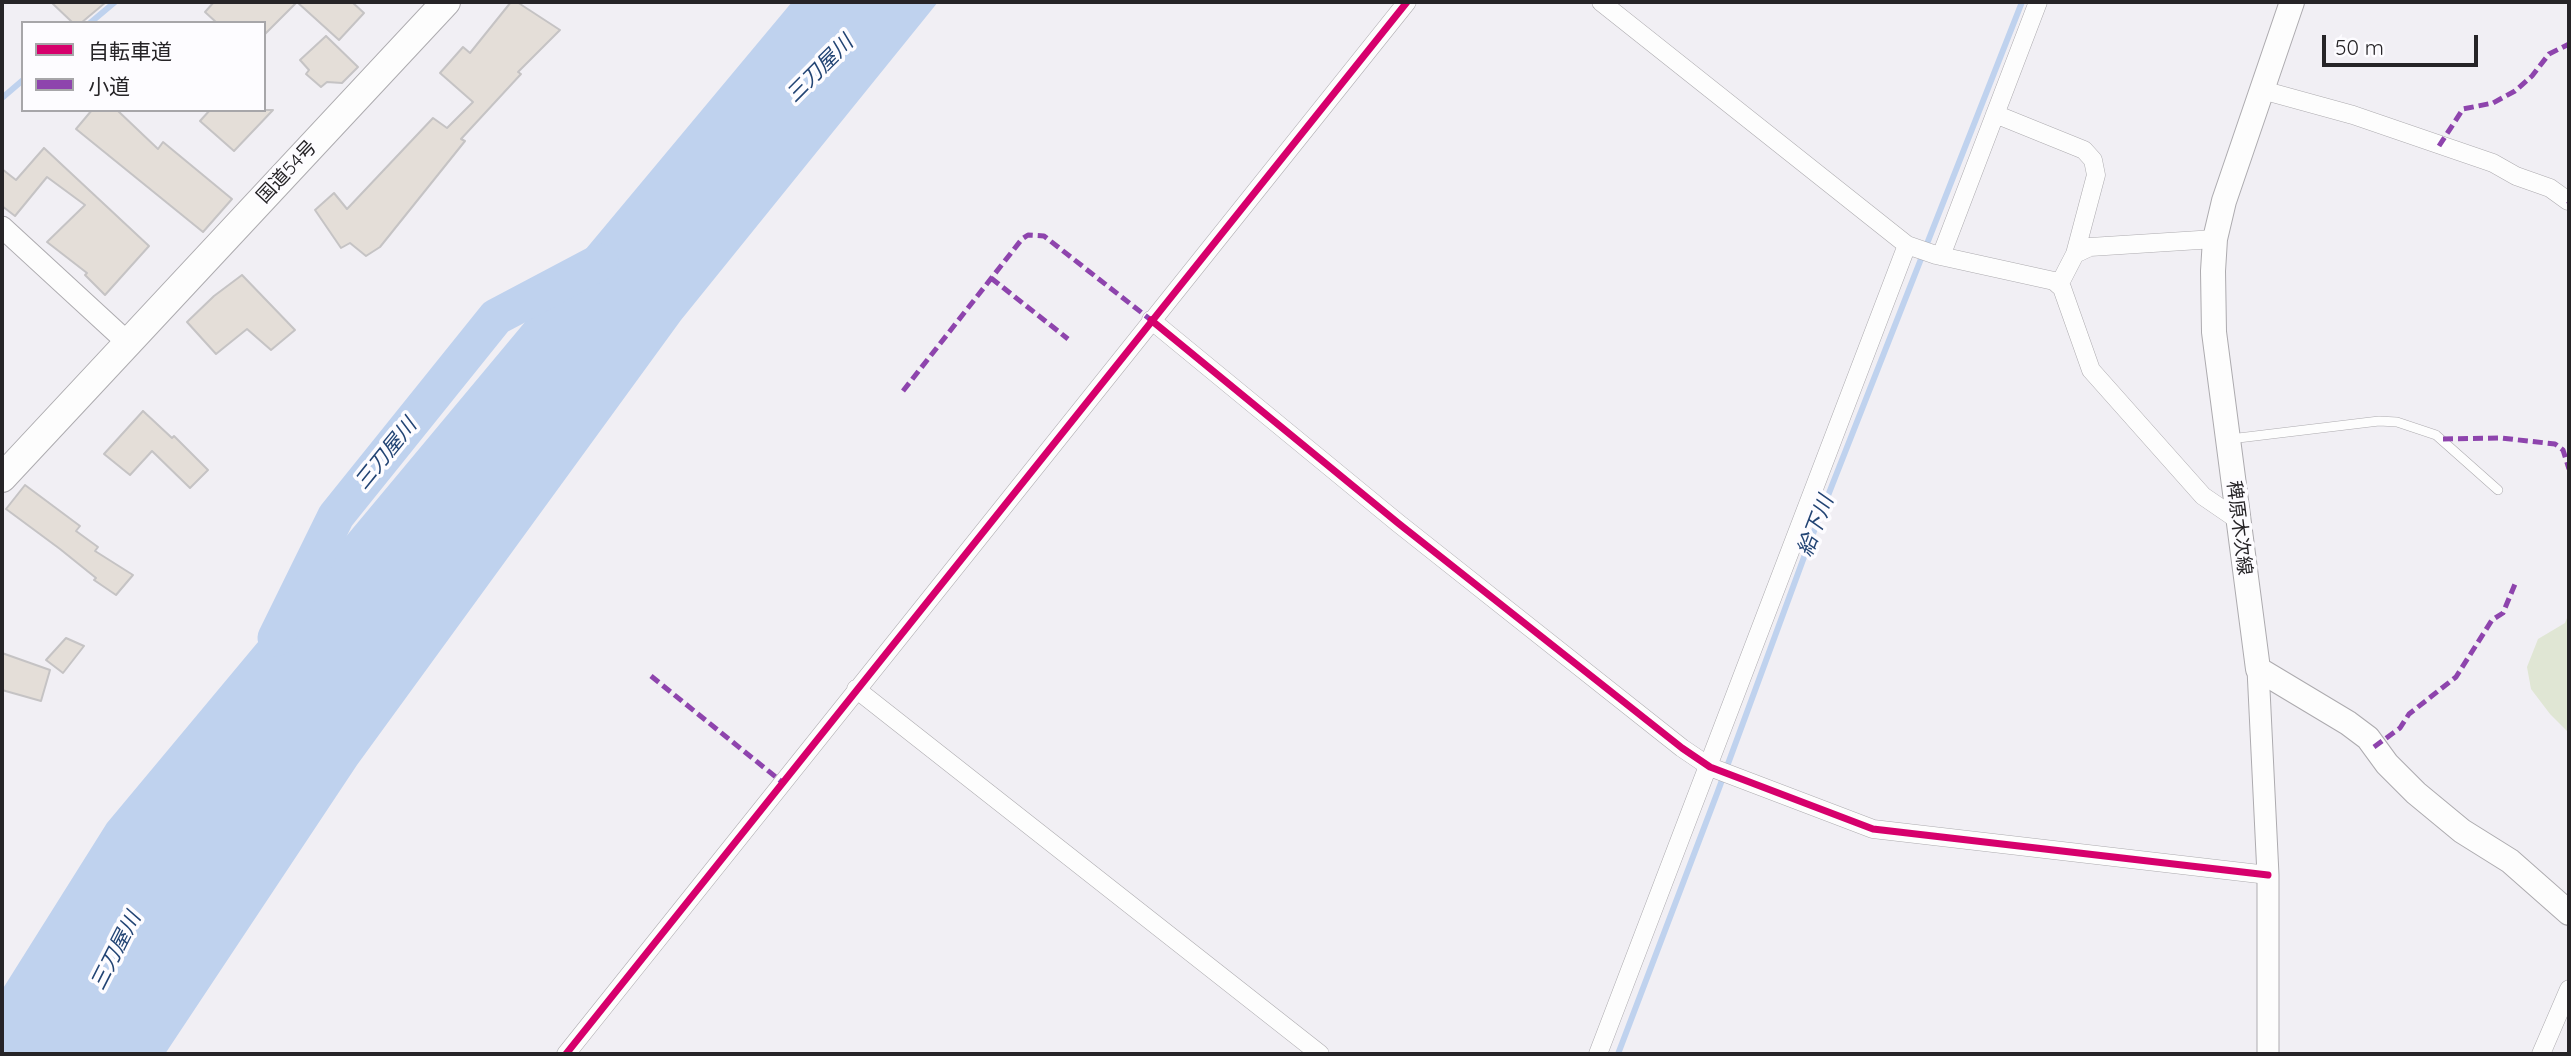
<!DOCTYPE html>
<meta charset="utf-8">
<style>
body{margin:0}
#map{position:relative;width:2571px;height:1056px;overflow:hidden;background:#f1eff4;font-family:Quicksand,"Noto Sans JP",sans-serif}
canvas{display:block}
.frame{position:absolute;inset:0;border:4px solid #262427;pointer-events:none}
.legend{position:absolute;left:21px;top:21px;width:245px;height:91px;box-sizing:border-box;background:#fdfcff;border:2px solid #a7a6a9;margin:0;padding:9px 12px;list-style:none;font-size:21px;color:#262427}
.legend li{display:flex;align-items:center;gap:14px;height:35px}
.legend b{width:35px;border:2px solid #a7a6a9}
.scale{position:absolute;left:2322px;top:35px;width:156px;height:32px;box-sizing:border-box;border:4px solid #262427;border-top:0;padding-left:9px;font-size:21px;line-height:24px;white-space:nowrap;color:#262427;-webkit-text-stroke:5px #fdfcff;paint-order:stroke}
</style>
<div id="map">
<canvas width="2571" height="1056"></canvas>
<div class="frame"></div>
<ul class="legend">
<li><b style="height:9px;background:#d6006c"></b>自転車道</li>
<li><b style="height:9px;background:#8e44ad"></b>小道</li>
</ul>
<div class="scale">50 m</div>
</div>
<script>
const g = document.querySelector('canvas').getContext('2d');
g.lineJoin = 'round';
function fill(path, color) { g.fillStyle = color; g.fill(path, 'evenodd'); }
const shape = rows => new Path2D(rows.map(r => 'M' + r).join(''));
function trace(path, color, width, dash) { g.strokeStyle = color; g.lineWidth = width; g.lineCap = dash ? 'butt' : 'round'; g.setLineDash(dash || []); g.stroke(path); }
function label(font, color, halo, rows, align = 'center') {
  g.font = font + ' Quicksand,"Noto Sans JP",sans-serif'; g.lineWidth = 7; g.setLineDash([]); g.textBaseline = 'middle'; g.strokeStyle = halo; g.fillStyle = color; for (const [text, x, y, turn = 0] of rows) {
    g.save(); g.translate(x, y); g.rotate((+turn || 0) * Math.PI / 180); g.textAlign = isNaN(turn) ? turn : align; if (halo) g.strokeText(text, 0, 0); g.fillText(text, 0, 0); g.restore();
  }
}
const green = shape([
 [2569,613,2569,733,2550,714,2531,689,2527,667,2538,639,2565,623]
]);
const water = shape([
 [792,2,938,2,681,320,357,765,165,1054,2,1054,2,990,107,823]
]);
const stream = shape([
 [90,23,115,2],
 [2,98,23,80],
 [1618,1054,1718,791,1807,549,2022,2]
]);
const river = shape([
 [276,638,336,516,496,317,600,262]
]);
const building = shape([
 [51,2,106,2,81,23,73,23,51,2],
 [214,2,297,2,264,35,264,23,217,23,205,12,214,2],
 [297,2,352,2,364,13,339,40,297,2],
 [511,2,517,2,560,30,518,72,521,74,461,139,465,141,380,247,366,256,350,243,341,248,315,210,334,193,347,209,433,118,447,128,473,102,440,73,463,47,470,53,511,2],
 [326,36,358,67,342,83,327,82,321,87,306,74,309,70,300,60,326,36],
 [92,110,117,110,158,149,163,142,232,199,203,232,76,129,92,110],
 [210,110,273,110,234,151,200,121,210,110],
 [44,148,149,246,105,295,85,275,87,273,47,242,85,205,47,177,15,216,2,206,2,169,16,180,44,148],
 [242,275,295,330,271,350,247,329,216,354,187,322,214,296,242,275],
 [143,411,172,438,174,436,208,470,190,488,152,451,130,475,104,454,143,411],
 [25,485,80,526,76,531,98,547,95,551,133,575,116,595,94,580,96,578,60,549,6,509,25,485],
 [66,638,84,646,63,673,46,660,66,638],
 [2,653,50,670,41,701,2,690,2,653]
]);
const service = shape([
 [2230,439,2379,421,2397,422,2436,435,2498,490]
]);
const minor = shape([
 [1601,2,1907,245,1936,255,2054,281,2062,288,2091,370,2203,496,2238,520],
 [2262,90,2353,115,2493,163,2516,176,2550,188,2568,201],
 [1995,114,2084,150,2093,160,2096,175,2075,254],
 [1941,256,2038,2],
 [2059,285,2075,254,2090,247,2215,239],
 [1151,320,1398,523,1682,748,1710,767,1873,829,2268,875],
 [856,689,1320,1054],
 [566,1054,1407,2],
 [1598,1054,1907,245],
 [2541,1054,2569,989]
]);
const tertiary = shape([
 [2,227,127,342],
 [2258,669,2268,875,2268,1054]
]);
const secondary = shape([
 [2292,2,2224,201,2215,239,2213,271,2214,332,2258,669,2348,723,2368,738,2387,764,2416,793,2462,831,2510,861,2569,913]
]);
const trunk = shape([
 [2,478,446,2]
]);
const quiet = shape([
 [2439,146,2463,109,2493,103,2515,91,2532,76,2549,54,2569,44],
 [2568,201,2569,202],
 [991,278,1068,339],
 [903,391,1022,239,1028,235,1044,236,1151,320],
 [2443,439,2501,438,2555,444,2563,450,2569,469],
 [651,676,782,782],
 [2374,747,2400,728,2409,714,2456,677,2492,620,2503,613,2515,584]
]);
const cycleway = shape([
 [1151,320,1398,523,1682,748,1710,767,1873,829,2268,875],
 [566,1054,1407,2]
]);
const streetNames = [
 ["国道54号",287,172,-47],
 ["稗原木次線",2239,528,83]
];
const waterNames = [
 ["三刀屋川",820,69,-45],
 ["三刀屋川",386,454,-51],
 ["給下川",1816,526,-69],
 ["三刀屋川",116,951,-63]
];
fill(green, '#e0e6d4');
fill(water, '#bfd2ee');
trace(stream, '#bfd2ee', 6);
trace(river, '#bfd2ee', 37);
fill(building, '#e4ded8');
trace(building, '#c5c3c4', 2);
trace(service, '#adabaf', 10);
trace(minor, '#adabaf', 19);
trace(tertiary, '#adabaf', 23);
trace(secondary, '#adabaf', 26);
trace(trunk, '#adabaf', 30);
trace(service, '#fdfdfd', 9);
trace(minor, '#fdfdfd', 18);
trace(tertiary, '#fdfdfd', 21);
trace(secondary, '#fdfdfd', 24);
trace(trunk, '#fdfdfd', 28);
trace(quiet, '#8e44ad', 5, [10, 5]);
trace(cycleway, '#d6006c', 7);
label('19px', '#262427', '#fdfcff', streetNames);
label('italic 21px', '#224474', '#fdfcff', waterNames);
</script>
